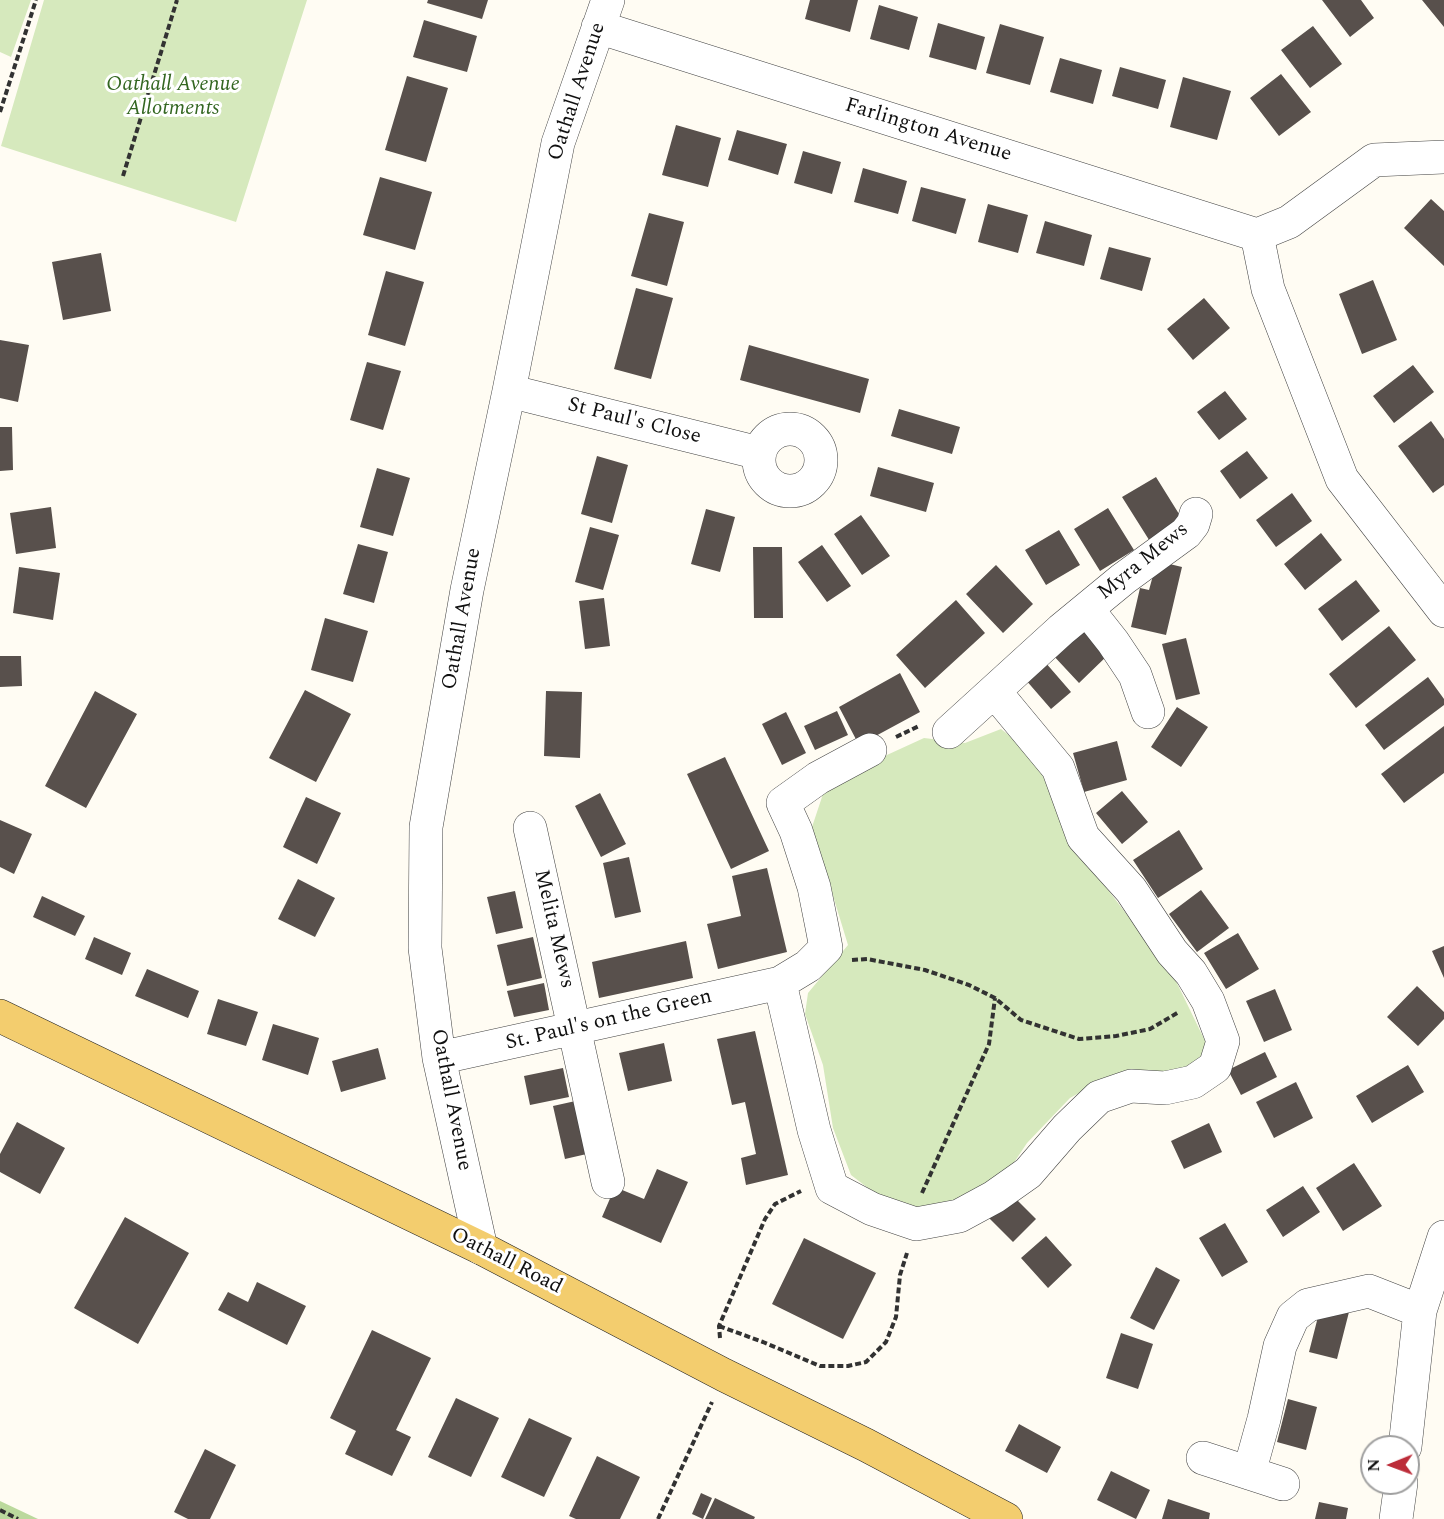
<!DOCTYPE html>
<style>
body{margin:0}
#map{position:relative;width:1444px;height:1519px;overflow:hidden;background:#fffcf3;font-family:Spectral,serif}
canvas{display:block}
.north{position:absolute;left:1360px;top:1435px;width:60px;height:60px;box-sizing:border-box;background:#fff;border:2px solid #9f9f9f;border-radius:50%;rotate:269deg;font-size:16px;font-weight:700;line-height:24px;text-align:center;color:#101010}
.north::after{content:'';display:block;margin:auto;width:21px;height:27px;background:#bc2c39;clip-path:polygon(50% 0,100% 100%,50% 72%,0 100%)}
</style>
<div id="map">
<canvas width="1444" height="1519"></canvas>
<div class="north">N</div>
</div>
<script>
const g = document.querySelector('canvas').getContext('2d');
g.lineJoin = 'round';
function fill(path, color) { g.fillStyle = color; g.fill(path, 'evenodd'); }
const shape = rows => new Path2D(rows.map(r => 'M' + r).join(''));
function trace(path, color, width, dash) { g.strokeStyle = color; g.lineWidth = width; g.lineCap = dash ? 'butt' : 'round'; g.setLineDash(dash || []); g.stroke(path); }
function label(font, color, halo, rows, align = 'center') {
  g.font = font + ' Spectral,serif'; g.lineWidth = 6; g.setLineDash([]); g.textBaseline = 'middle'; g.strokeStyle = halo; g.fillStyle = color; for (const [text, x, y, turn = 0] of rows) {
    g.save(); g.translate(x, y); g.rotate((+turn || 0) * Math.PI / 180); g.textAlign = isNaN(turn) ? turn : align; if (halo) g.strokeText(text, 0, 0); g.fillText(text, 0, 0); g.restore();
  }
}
const green = shape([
 [0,0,31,0,11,57,0,52],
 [44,0,307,0,236,222,1,146],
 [1001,729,1033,754,1073,844,1173,975,1209,1049,1188,1067,1095,1084,1070,1098,1027,1143,1007,1173,959,1203,925,1214,877,1195,851,1175,833,1128,823,1065,805,1014,808,993,848,945,812,827,824,791,876,760,924,738,965,743]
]);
const forest = shape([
 [0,1501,38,1519,0,1519]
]);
const building = shape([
 [428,0,488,0,482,19,427,3],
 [810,0,858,0,850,32,805,19],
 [1322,0,1361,0,1374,18,1350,37],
 [1422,0,1444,0,1444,27],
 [879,5,918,17,909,50,870,39],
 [424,20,477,36,467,72,413,57],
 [938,23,985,37,976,70,929,57],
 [1000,24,1044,37,1030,85,986,73],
 [1313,26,1342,64,1310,88,1281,50],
 [1060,58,1102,70,1093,104,1050,92],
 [1120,67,1166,80,1158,109,1112,96],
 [1281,74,1311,112,1279,136,1250,98],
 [407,76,448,88,426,162,385,150],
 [1183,77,1231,91,1217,140,1170,127],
 [676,125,721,138,708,187,662,175],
 [737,130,787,144,778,175,728,160],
 [803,151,841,162,832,194,794,183],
 [863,168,907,181,898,214,854,202],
 [380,177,432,192,415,250,363,235],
 [921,187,966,199,956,234,912,221],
 [1431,199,1444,211,1444,266,1404,228],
 [988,204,1028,215,1018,253,978,242],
 [649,213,684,222,667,286,631,276],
 [1045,221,1092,235,1084,266,1036,253],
 [1109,247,1151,258,1142,291,1100,279],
 [101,253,111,311,63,320,52,262],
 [386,271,424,282,405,346,368,335],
 [1373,280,1397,340,1362,354,1339,294],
 [636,288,673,298,651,379,614,369],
 [1204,298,1230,328,1193,360,1167,329],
 [0,340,29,345,18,402,0,398],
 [749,345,869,379,860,413,740,380],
 [367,362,401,371,383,430,350,420],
 [1413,365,1434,392,1394,423,1373,396],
 [1225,391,1247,419,1219,440,1197,412],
 [899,409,960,427,952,454,891,436],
 [1431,421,1444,439,1444,485,1433,493,1398,446],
 [0,427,12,427,13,470,0,471],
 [1247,451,1268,478,1240,499,1220,471],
 [597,456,628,465,612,523,581,514],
 [878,467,934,483,926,512,870,496],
 [377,468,410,478,393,536,360,527],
 [1156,477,1184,522,1151,543,1122,497],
 [1292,493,1312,521,1276,547,1256,520],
 [51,507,56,548,16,554,10,513],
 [1108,508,1134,550,1100,571,1074,529],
 [706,509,735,517,720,572,691,564],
 [861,515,890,556,862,575,834,534],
 [590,527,619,535,603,590,575,582],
 [1059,530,1080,565,1046,585,1025,550],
 [1321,533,1342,560,1305,590,1284,564],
 [358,544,388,552,374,603,343,594],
 [822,545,851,586,827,602,798,562],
 [753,547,782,547,783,618,754,618],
 [1157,561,1182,567,1166,635,1131,627,1140,588,1149,590],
 [996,565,1033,604,1003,633,966,594],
 [19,567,60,573,53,620,13,613],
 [1356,580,1380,611,1342,641,1318,609],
 [604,598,610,646,585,649,579,601],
 [956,600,985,633,925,688,896,655],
 [325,618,368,631,353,682,311,670],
 [1082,624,1109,654,1079,683,1051,653],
 [1389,626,1416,660,1356,708,1329,674],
 [1186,638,1200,694,1176,700,1162,644],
 [0,656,21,656,22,686,0,687],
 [1045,662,1071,692,1051,709,1025,679],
 [900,673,920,712,859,745,839,707],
 [1428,677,1444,699,1444,705,1384,750,1365,725],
 [305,690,351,714,316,782,269,758],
 [95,691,137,714,86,808,45,786],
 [546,691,582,692,580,758,544,756],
 [1177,707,1208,727,1181,767,1151,747],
 [837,711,848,735,815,750,804,726],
 [786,712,806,753,782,765,762,724],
 [1444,726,1444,773,1404,803,1381,774],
 [1117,741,1127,780,1084,792,1073,753],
 [725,757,769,851,731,869,687,774],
 [1122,791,1148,822,1122,844,1096,813],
 [600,793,626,844,601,857,575,806],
 [306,797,341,813,317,864,283,847],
 [0,820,32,834,14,874,0,867],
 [1179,830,1203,869,1158,898,1133,860],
 [629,857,641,912,615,918,603,863],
 [767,868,787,952,718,969,707,924,741,916,732,876],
 [298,879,335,898,315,937,278,919],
 [1201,890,1229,928,1197,952,1169,914],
 [515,891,523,928,496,934,487,897],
 [42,896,85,916,75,936,33,917],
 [1238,933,1259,969,1226,989,1204,953],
 [94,937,131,953,122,975,85,959],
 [533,937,542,978,507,986,497,945],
 [686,941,693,978,599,998,592,962],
 [1444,946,1444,978,1432,951],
 [147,969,199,991,188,1018,135,996],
 [544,983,549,1010,514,1017,507,991],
 [1417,986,1444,1012,1444,1019,1418,1046,1387,1017],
 [1275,989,1292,1030,1264,1042,1246,1001],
 [218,999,258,1012,246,1046,207,1034],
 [273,1024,319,1038,308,1075,262,1060],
 [755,1031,788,1175,746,1185,741,1158,756,1154,745,1102,732,1105,717,1039],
 [664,1043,672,1081,628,1091,619,1053],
 [378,1048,386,1079,341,1092,332,1061],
 [1265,1052,1277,1077,1241,1095,1228,1070],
 [1408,1065,1424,1092,1372,1123,1356,1096],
 [563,1068,569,1097,530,1105,524,1076],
 [1296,1082,1313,1118,1274,1138,1256,1102],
 [580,1100,591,1153,565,1159,553,1106],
 [17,1122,65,1148,40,1194,0,1172,0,1154],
 [1209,1123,1222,1152,1184,1169,1171,1141],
 [1354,1163,1382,1206,1343,1231,1316,1188],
 [657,1169,688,1182,661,1243,602,1217,615,1187,644,1199],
 [1303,1186,1320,1212,1283,1237,1266,1210],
 [1012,1195,1036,1219,1013,1242,989,1218],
 [125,1217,189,1253,138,1344,74,1308],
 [1225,1223,1248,1262,1222,1277,1199,1238],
 [1046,1236,1072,1265,1048,1288,1021,1258],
 [804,1238,876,1273,843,1339,772,1304],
 [1156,1267,1180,1280,1154,1330,1130,1318],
 [257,1282,306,1306,287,1345,218,1310,228,1292,248,1302],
 [1321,1305,1349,1312,1337,1359,1309,1352],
 [372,1330,431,1358,396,1430,411,1437,392,1476,345,1454,356,1431,330,1418],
 [1121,1333,1153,1344,1138,1389,1106,1378],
 [456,1398,499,1418,471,1477,428,1457],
 [1288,1399,1317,1407,1306,1450,1277,1442],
 [529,1418,572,1438,544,1497,501,1477],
 [1019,1424,1061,1447,1047,1473,1005,1451],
 [205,1449,236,1465,210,1519,188,1519,174,1512],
 [597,1456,640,1477,620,1519,576,1519,569,1516],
 [1111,1471,1150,1490,1136,1519,1097,1500],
 [701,1493,712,1498,703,1519,692,1514],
 [715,1498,755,1517,754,1519,705,1519],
 [1168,1499,1210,1513,1209,1519,1162,1519],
 [1319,1502,1348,1508,1346,1519,1315,1519]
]);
const path = shape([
 [0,112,36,0],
 [123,176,177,0],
 [896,737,919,726],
 [852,960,867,959,925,970,969,985,995,998,1021,1020,1079,1039,1116,1036,1150,1029,1179,1012],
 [922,1193,989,1044,995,998],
 [719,1326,763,1342,820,1366,848,1366,866,1362,886,1342,896,1317,900,1275,907,1253],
 [720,1338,719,1326,765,1219,775,1204,801,1191],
 [0,1510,18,1519],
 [658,1519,712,1402]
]);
const minor = shape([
 [598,27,1257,235,1289,222,1374,160,1444,157],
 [1257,235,1268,289,1342,479,1444,611],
 [509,391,759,453],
 '759 460a31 31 0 1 1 62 0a31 31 0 1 1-62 0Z',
 [1087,609,1113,642,1135,675,1148,712],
 [949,732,1061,630,1123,579,1186,533,1193,524,1196,514],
 [530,828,608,1182],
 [780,983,814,1130,832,1188,872,1209,916,1224,959,1216,994,1197,1028,1173,1067,1128,1099,1097,1131,1086,1165,1088,1193,1082,1215,1067,1223,1041,1208,1001,1191,973,1172,952,1131,890,1083,837,1058,768,995,692],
 [439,1058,780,983,808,966,826,948,822,927,814,887,796,831,783,803,818,778,870,750],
 [481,1248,439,1058,425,948,426,827,467,590,509,391,558,143,608,0],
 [1405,1447,1420,1311,1444,1237],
 [1203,1458,1283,1484],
 [1249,1473,1264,1419,1280,1346,1293,1317,1308,1305,1369,1291,1420,1311],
 [1396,1519,1401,1483]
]);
const major = shape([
 [0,1016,481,1248,724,1375,866,1445,1006,1519]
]);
const parkNames = [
 ["Oathall Avenue",173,86],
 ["Allotments",173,110]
];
const streetNames = [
 ["Oathall Avenue",578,92,-72],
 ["Farlington Avenue",928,131,17],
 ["St Paul's Close",634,422,14],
 ["Myra Mews",1144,562,-39],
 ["Oathall Avenue",463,619,-80],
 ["Melita Mews",553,929,77],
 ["St. Paul's on the Green",609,1021,-13],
 ["Oathall Avenue",450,1100,79],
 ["Oathall Road",506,1262,27]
];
fill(green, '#d6e9bd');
fill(forest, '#bbd99d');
fill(building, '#58504c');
trace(minor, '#434343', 34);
trace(major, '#212121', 34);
trace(path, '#323232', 4, [6, 3]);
trace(minor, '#fff', 33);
trace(major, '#f3cd6e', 33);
label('italic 21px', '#336621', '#fff', parkNames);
label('21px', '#101010', '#fff', streetNames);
</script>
